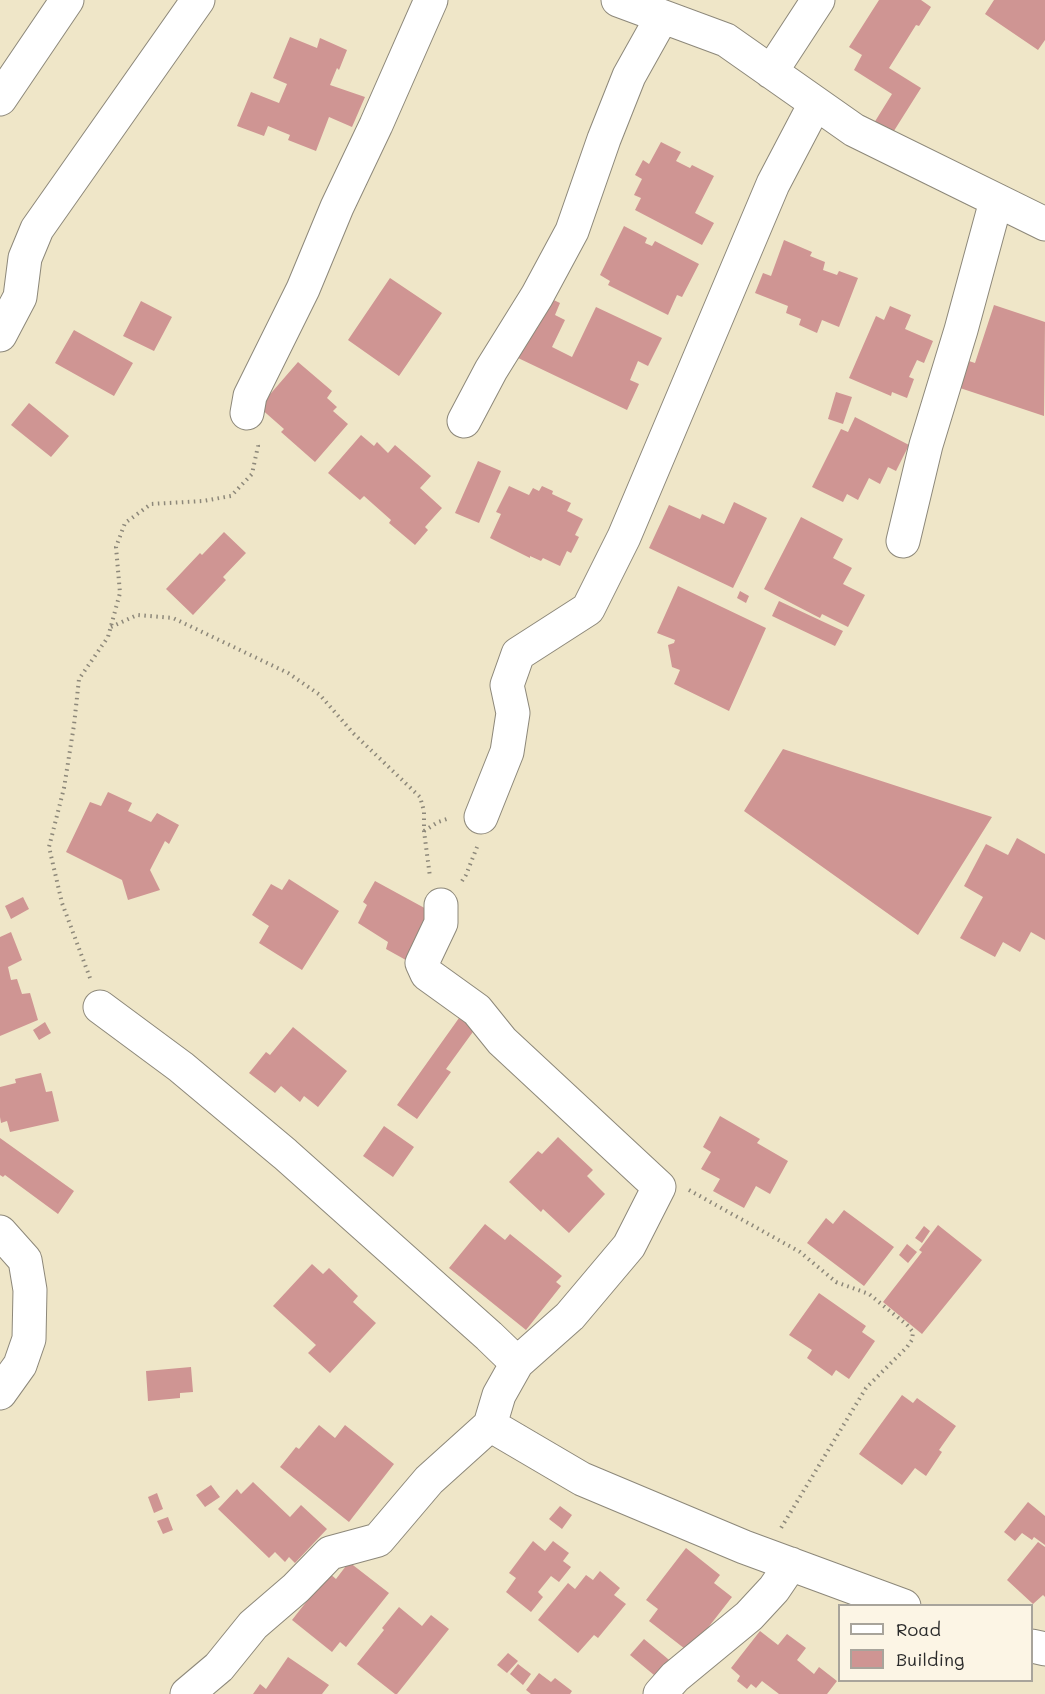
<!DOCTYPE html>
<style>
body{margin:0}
#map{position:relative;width:1045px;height:1694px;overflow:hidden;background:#efe6c8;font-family:Mali,sans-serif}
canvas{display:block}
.legend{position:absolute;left:838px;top:1604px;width:195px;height:78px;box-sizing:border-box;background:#fcf5e5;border:2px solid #a8a49b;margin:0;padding:8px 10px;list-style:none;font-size:18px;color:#2b2b2b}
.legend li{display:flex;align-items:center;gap:12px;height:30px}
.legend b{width:30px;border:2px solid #a8a49b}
</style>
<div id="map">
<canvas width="1045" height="1694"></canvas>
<ul class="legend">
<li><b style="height:8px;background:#fff"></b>Road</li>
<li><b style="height:16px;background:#cf9593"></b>Building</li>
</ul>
</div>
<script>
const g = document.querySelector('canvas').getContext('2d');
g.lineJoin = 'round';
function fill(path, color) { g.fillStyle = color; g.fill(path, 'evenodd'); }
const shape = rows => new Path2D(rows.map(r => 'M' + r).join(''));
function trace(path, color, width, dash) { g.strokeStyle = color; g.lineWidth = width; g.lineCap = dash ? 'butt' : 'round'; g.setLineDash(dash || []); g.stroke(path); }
const building = shape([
 [879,0,921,0,931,7,919,26,916,25,889,68,921,88,892,134,874,123,892,94,854,70,862,55,849,47],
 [994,0,1045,0,1045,40,1038,50,985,14],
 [290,37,317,48,320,38,347,50,339,70,337,68,330,85,365,97,352,127,329,117,316,151,288,140,290,135,268,126,264,136,237,126,251,92,279,103,287,84,273,78],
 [661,142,681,152,676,161,690,168,692,165,714,176,695,213,714,223,702,245,635,210,641,198,634,195,642,179,635,175,643,160,649,164],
 [624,226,647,238,645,243,652,246,655,241,699,264,682,297,677,295,668,315,608,285,610,281,600,275],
 [784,240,812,252,810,256,825,262,823,270,837,275,839,271,858,278,839,327,822,320,817,333,799,325,801,319,786,313,788,306,755,293,763,273,771,276],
 [390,278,442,313,399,376,348,340],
 [545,296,560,303,555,315,565,320,552,347,572,357,596,307,662,338,648,366,638,361,630,380,639,384,627,410,516,357],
 [141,301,172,317,154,351,123,336],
 [994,305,1045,322,1044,416,957,387,966,360,975,363],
 [890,306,911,315,905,329,933,341,924,363,917,360,909,377,914,379,907,398,892,392,891,396,849,378,876,316,884,320],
 [74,330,133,363,114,396,55,363],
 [298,362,332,391,327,398,337,407,333,411,348,424,315,462,281,432,284,429,259,407],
 [836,392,852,397,843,424,828,419],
 [29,403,69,436,51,457,11,425],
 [855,417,909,445,896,471,888,467,880,484,869,478,858,500,847,494,843,502,812,487,841,429,848,432],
 [361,435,374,446,377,442,388,453,395,445,431,476,420,488,442,508,425,527,428,530,415,545,389,523,391,520,364,496,360,500,328,473],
 [478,461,501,471,479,523,455,513],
 [509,486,529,495,533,488,539,491,542,486,553,491,552,494,571,503,567,511,583,519,575,535,579,537,571,553,567,551,560,566,543,558,541,561,530,556,530,558,490,538,501,514,496,512],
 [734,502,767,518,733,588,649,548,669,505,700,519,702,514,724,524],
 [801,517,843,539,833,558,852,568,843,584,865,595,848,627,822,614,820,618,764,589],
 [224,532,246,553,223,577,226,580,193,615,166,589,200,553,202,555],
 [678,586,766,628,729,711,674,684,680,670,672,667,668,645,674,643,675,640,657,633],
 [740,591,749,596,746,603,737,598],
 [779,601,843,631,835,646,772,616],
 [783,749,992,817,918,935,744,811],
 [108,792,132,803,128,811,151,822,157,813,179,825,169,844,165,841,150,870,160,890,128,900,122,880,66,852,90,802,101,806],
 [1017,838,1045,854,1045,940,1031,932,1020,952,1003,942,995,957,960,938,983,897,964,886,986,844,1008,855],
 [289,879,339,911,302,970,259,943,269,926,252,915,271,884,282,890],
 [375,881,441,917,413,964,386,949,388,942,358,923,367,905,363,902],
 [23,897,29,909,11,919,5,906],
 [11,932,22,960,8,967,11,980,17,979,22,994,30,993,38,1020,0,1036,0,937],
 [459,1018,475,1029,446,1069,451,1072,417,1119,397,1105],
 [45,1022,51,1033,39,1040,33,1030],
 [293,1027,347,1071,318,1107,304,1096,300,1102,281,1086,275,1093,249,1073,266,1052,270,1055],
 [41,1073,46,1092,52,1091,59,1121,10,1132,7,1121,1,1123,0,1117,0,1087,16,1083,15,1079],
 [720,1116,760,1139,757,1143,788,1161,770,1194,756,1186,744,1208,713,1191,720,1179,701,1169,711,1152,703,1147],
 [384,1126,414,1147,393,1177,363,1156],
 [558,1137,593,1170,587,1176,605,1194,569,1233,543,1209,541,1212,509,1182,538,1151,542,1154],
 [0,1138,74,1191,58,1214,5,1175,3,1177,0,1175],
 [844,1210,894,1247,864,1286,807,1243,826,1218,833,1224],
 [485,1224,505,1240,510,1234,562,1276,556,1282,561,1286,526,1330,449,1268],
 [938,1225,982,1260,922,1334,883,1302,922,1252,919,1250],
 [924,1226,930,1231,922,1243,915,1238],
 [907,1244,917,1252,908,1263,899,1255],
 [312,1264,323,1274,329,1268,358,1296,353,1302,376,1323,330,1373,308,1353,316,1345,273,1306],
 [819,1293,866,1326,862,1332,875,1341,849,1379,836,1370,832,1376,807,1358,812,1350,789,1335],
 [191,1367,193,1392,180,1393,180,1398,148,1401,146,1371],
 [902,1395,913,1403,917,1398,956,1426,939,1450,942,1452,926,1476,915,1468,902,1485,859,1454],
 [319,1425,335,1438,345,1425,394,1464,349,1522,280,1467,296,1447,299,1449],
 [253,1482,290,1517,301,1505,327,1529,295,1563,289,1557,285,1562,275,1552,269,1558,218,1509,237,1489,241,1494],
 [211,1485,220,1497,205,1507,196,1495],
 [157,1493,163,1509,154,1513,148,1497],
 [1028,1502,1045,1516,1045,1545,1034,1537,1032,1540,1022,1533,1015,1541,1004,1532],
 [560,1506,572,1515,562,1529,549,1519],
 [168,1517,173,1530,163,1534,157,1521],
 [533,1541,545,1551,553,1541,569,1553,563,1561,571,1567,559,1582,551,1576,538,1592,543,1597,531,1612,506,1592,516,1578,509,1573],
 [1038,1542,1045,1547,1045,1597,1043,1595,1033,1604,1007,1580],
 [686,1548,720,1575,714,1583,732,1597,689,1652,649,1621,658,1609,646,1600],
 [349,1562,389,1593,346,1647,340,1642,332,1652,292,1620,329,1573,336,1579],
 [600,1571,620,1588,614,1595,626,1604,598,1638,594,1635,578,1653,538,1620,568,1583,575,1589,586,1575,593,1580],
 [399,1607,422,1626,431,1615,449,1629,397,1694,395,1694,357,1664,384,1630,382,1628],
 [760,1631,778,1645,787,1634,806,1648,797,1660,814,1674,819,1667,837,1681,827,1694,779,1694,762,1681,756,1688,751,1684,747,1689,737,1681,740,1676,731,1668],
 [644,1639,674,1664,660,1680,630,1655],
 [508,1653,518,1661,507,1673,497,1665],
 [288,1657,329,1685,322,1694,253,1694,260,1684,266,1689],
 [518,1664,531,1674,523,1685,510,1674],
 [539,1673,551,1682,555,1678,572,1691,570,1694,531,1694,526,1690]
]);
const path = shape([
 [111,627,137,615,173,618,288,673,320,695,353,733,420,797,424,811,424,831,430,877],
 [424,831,438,822,450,818],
 [462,881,466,875,477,847],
 [90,978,62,903,49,847,64,788,74,725,79,679,108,637,120,593,116,547,125,523,151,504,203,501,231,496,252,474,258,446,257,442],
 [689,1190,800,1252,836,1282,869,1294,907,1325,913,1332,912,1340,907,1347,866,1388,781,1528]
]);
const minor = shape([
 [618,0,726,40,854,130,1045,224],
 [771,72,818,0],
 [0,99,67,0],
 [0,335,20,297,25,258,37,229,198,0],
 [247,413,250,396,303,289,337,207,376,125,431,0],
 [464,421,491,370,537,296,572,231,604,139,629,76,662,17],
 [903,541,926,445,961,330,996,201],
 [481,817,507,752,513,713,507,685,518,654,588,609,624,537,773,184,815,104],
 [441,905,441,923,422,963,427,974,477,1010,502,1041,659,1187,629,1246,570,1316,517,1363,499,1395,490,1425,582,1479,744,1547,904,1606],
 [100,1007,181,1067,285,1154,489,1336,517,1363],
 [0,1232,25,1260,30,1290,29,1339,20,1365,0,1393],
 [1032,1646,1045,1649],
 [187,1694,219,1667,253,1625,296,1588,330,1553,378,1540,429,1480,490,1425],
 [660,1694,675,1677,749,1616,774,1589,791,1564]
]);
fill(building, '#cf9593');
trace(minor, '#8d887a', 35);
trace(path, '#8d887a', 4, [1.5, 4.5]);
trace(minor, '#fff', 33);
</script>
